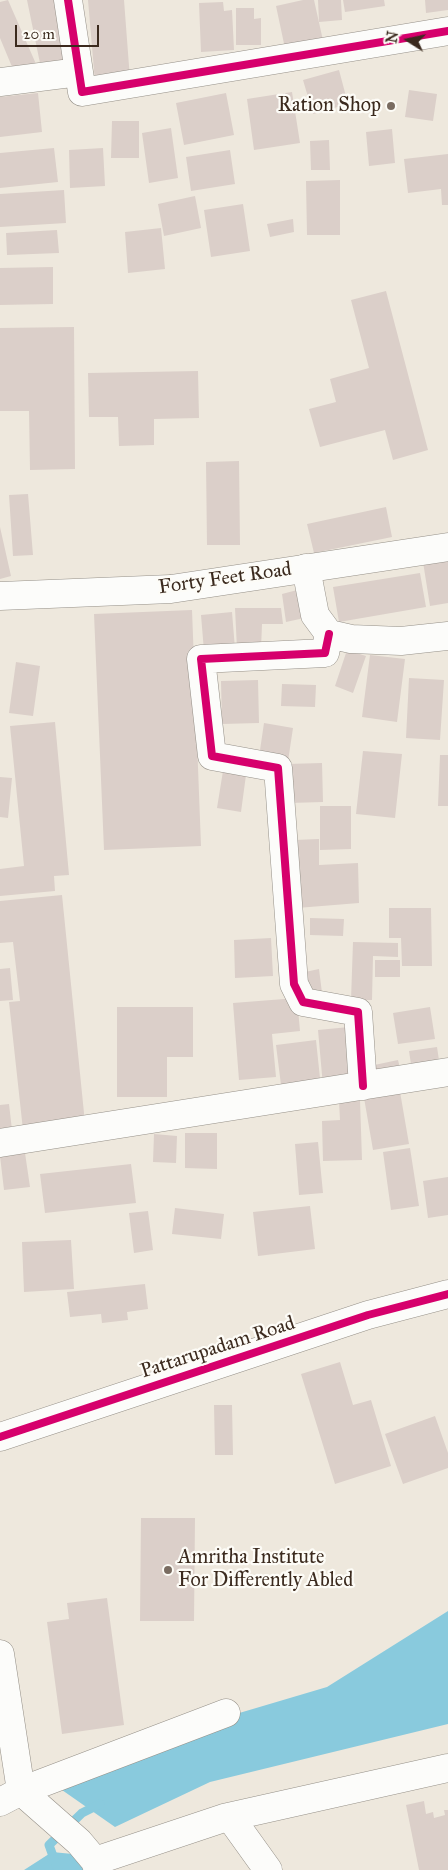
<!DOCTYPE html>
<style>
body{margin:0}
#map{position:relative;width:448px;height:1870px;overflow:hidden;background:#eee8dd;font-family:"IM FELL Great Primer",serif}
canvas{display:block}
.north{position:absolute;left:383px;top:15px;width:50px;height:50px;-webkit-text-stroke:4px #fdfcf7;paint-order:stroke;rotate:280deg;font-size:14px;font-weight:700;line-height:20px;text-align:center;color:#3b2a1e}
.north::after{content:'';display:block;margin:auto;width:18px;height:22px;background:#3b2a1e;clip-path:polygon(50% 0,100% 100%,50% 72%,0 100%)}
.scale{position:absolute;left:15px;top:25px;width:84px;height:22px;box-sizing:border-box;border:2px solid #3b2a1e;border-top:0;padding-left:6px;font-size:15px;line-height:18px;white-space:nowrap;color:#3b2a1e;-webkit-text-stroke:4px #fdfcf7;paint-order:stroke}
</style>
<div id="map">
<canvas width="448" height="1870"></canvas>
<div class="north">N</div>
<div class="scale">20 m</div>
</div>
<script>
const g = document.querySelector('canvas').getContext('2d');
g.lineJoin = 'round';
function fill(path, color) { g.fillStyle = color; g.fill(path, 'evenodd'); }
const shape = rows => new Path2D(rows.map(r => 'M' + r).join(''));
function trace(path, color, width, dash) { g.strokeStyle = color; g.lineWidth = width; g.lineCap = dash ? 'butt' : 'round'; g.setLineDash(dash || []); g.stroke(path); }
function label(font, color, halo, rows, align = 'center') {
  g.font = font + ' "IM FELL Great Primer",serif'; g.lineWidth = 4.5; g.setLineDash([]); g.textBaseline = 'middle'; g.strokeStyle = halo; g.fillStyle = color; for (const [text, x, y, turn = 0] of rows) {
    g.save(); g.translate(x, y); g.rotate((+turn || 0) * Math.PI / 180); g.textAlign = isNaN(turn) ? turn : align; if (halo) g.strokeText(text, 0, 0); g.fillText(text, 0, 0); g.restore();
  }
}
const water = shape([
 [448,1611,448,1724,210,1782,115,1827,62,1790,155,1738,327,1687],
 [52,1852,83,1855,87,1870,24,1870]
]);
const stream = shape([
 [58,1870,49,1845,82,1813,100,1804]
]);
const building = shape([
 [8,0,36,64,15,74,0,38,0,2],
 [27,0,62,0,74,61,41,68],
 [88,0,124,0,130,79,95,82],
 [303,0,314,0,324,45,286,53,276,6],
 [318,0,341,0,342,20,319,22],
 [343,0,384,0,385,6,345,12],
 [425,0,448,0,448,10,426,13],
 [223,2,224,11,232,10,234,50,201,52,199,3],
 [236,8,254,8,254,19,261,18,261,45,236,45],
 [339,70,348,104,313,114,303,80],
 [409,90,437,94,433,121,405,117],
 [292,92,300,143,254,150,247,99],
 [38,93,42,132,0,137,0,97],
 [226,93,234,135,184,145,176,103],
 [112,121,139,121,139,158,111,158],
 [171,128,178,178,149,183,142,133],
 [392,129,395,163,369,166,366,132],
 [329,140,330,170,311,170,310,141],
 [54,148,58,182,0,188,0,153],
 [103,148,105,186,70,188,69,150],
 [230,150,235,184,191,191,186,157],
 [448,154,448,205,442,205,441,189,408,193,404,159],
 [340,180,340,235,307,235,306,181],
 [64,190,66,223,0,227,0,194],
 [195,196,201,228,164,236,158,204],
 [243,204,250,251,211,257,204,210],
 [293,219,294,232,270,237,267,224],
 [161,228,165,269,128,273,125,232],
 [57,230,59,253,7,255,6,233],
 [53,267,53,304,0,305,0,268],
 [386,291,428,450,393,460,385,430,320,447,309,409,336,402,330,379,369,368,351,300],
 [74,327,75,469,30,470,29,411,0,411,0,328],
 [198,371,199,418,154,419,154,445,119,446,118,417,89,417,88,373],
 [239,461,240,545,207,545,206,462],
 [28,494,33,555,13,556,9,495],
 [386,507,392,537,314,553,307,524],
 [0,527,11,576,0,579],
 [448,558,448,603,430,606,423,562],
 [420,573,426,607,339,622,333,587],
 [305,588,309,617,286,622,282,594],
 [235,608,281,608,283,624,262,624,261,649,237,649],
 [192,610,201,846,104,850,94,614],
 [232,612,235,649,204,651,201,615],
 [347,650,366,656,353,693,335,686],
 [370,655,405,659,397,722,362,717],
 [16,662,40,666,33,716,9,713],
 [409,678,444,680,440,740,406,738],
 [258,680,259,723,222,724,221,681],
 [282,684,316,685,315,707,281,706],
 [55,722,69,875,54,876,55,891,0,896,0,869,24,866,10,726],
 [264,723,293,728,288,761,259,757],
 [363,751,402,754,395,818,356,814],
 [440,755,448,755,448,806,438,806],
 [322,763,323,802,289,803,287,764],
 [223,771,246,775,241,812,217,808],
 [0,777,12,778,8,818,0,817],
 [320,806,351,806,351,849,320,850],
 [319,839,319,865,358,863,359,903,297,908,294,840],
 [62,895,85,1123,23,1130,9,1002,20,1001,13,942,0,943,0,901],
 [389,908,431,908,432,966,402,966,401,938,389,938],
 [310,918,344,919,343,936,310,935],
 [271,938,273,976,235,978,234,940],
 [353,942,398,943,398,957,373,956,372,1000,351,1000],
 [375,960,400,960,400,977,375,977],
 [10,968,13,1000,0,1001,0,969],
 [319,969,322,993,308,994,305,972],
 [297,998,300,1031,272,1034,276,1077,239,1080,233,1003],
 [117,1007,193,1007,193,1057,167,1057,167,1097,117,1097],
 [430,1007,435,1039,398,1044,393,1013],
 [349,1027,355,1083,323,1086,318,1030],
 [316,1040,321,1088,282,1093,276,1045],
 [437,1047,440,1067,412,1071,409,1051],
 [398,1060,400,1068,366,1075,365,1067],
 [399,1086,409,1144,373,1150,363,1092],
 [360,1100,362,1160,323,1161,322,1121,340,1120,339,1101],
 [9,1104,12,1130,0,1131,0,1105],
 [185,1133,217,1133,217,1169,185,1168],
 [154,1134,177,1136,176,1163,153,1162],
 [318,1142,323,1193,299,1195,295,1144],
 [410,1148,419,1206,391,1210,383,1152],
 [25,1153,30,1187,4,1190,0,1156],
 [131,1164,136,1203,45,1213,40,1174],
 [448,1177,448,1215,428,1218,423,1181],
 [310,1206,315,1249,258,1256,253,1212],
 [175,1208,224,1214,221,1239,172,1234],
 [148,1211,153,1250,134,1253,129,1213],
 [71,1240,74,1289,24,1292,22,1242],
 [145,1284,148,1309,127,1312,128,1320,102,1323,101,1314,70,1317,67,1292],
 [340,1362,353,1405,371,1400,391,1466,335,1484,301,1374],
 [214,1405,232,1405,233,1455,215,1455],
 [435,1416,448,1453,448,1468,403,1484,385,1434],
 [141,1518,195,1518,194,1621,140,1621],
 [107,1598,124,1725,62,1734,47,1622,69,1619,67,1603],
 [424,1801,426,1814,433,1812,434,1818,445,1815,444,1810,448,1810,448,1870,419,1870,406,1805]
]);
const minor = shape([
 [68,0,82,92,448,31],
 [0,82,79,72],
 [306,568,315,615,329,634,351,639,401,641,448,636],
 [329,634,325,653,201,659,212,756,278,768,294,984,303,1002,358,1012,363,1086],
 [0,1143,448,1072],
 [0,1437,368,1315,448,1294],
 [0,1654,21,1791,79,1842,95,1861,98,1870],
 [0,1802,21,1791,226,1713],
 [230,1817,268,1870],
 [95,1861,224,1818,448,1768]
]);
const secondary = shape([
 [0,596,171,589,448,547]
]);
const cycleway = shape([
 [68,0,82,92,448,31],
 [329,634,325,653,201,659,212,756,278,768,294,984,303,1002,358,1012,363,1086],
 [0,1437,368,1315,448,1294]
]);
const markers = [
 [391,106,5,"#7a6c61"],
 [168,1570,5,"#7a6c61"]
];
const poiNames = [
 ["Ration Shop",381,106],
 ["Amritha Institute",178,1558,"left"],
 ["For Differently Abled",178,1581,"left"]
];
const streetNames = [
 ["Forty Feet Road",225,579,-8],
 ["Pattarupadam Road",218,1348,-18]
];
fill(water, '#89cadd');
trace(stream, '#89cadd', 9);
fill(building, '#dbcfc9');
trace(minor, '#959088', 29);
trace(secondary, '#959088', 29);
trace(minor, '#fcfcfa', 28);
trace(secondary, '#fcfcfa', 28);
trace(cycleway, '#d6006c', 8);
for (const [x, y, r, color] of markers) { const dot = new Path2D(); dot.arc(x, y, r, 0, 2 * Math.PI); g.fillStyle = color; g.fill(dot); trace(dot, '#fdfcf7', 2); }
label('20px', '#3b2a1e', '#fdfcf7', poiNames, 'right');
label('20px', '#3b2a1e', '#fdfcf7', streetNames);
</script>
